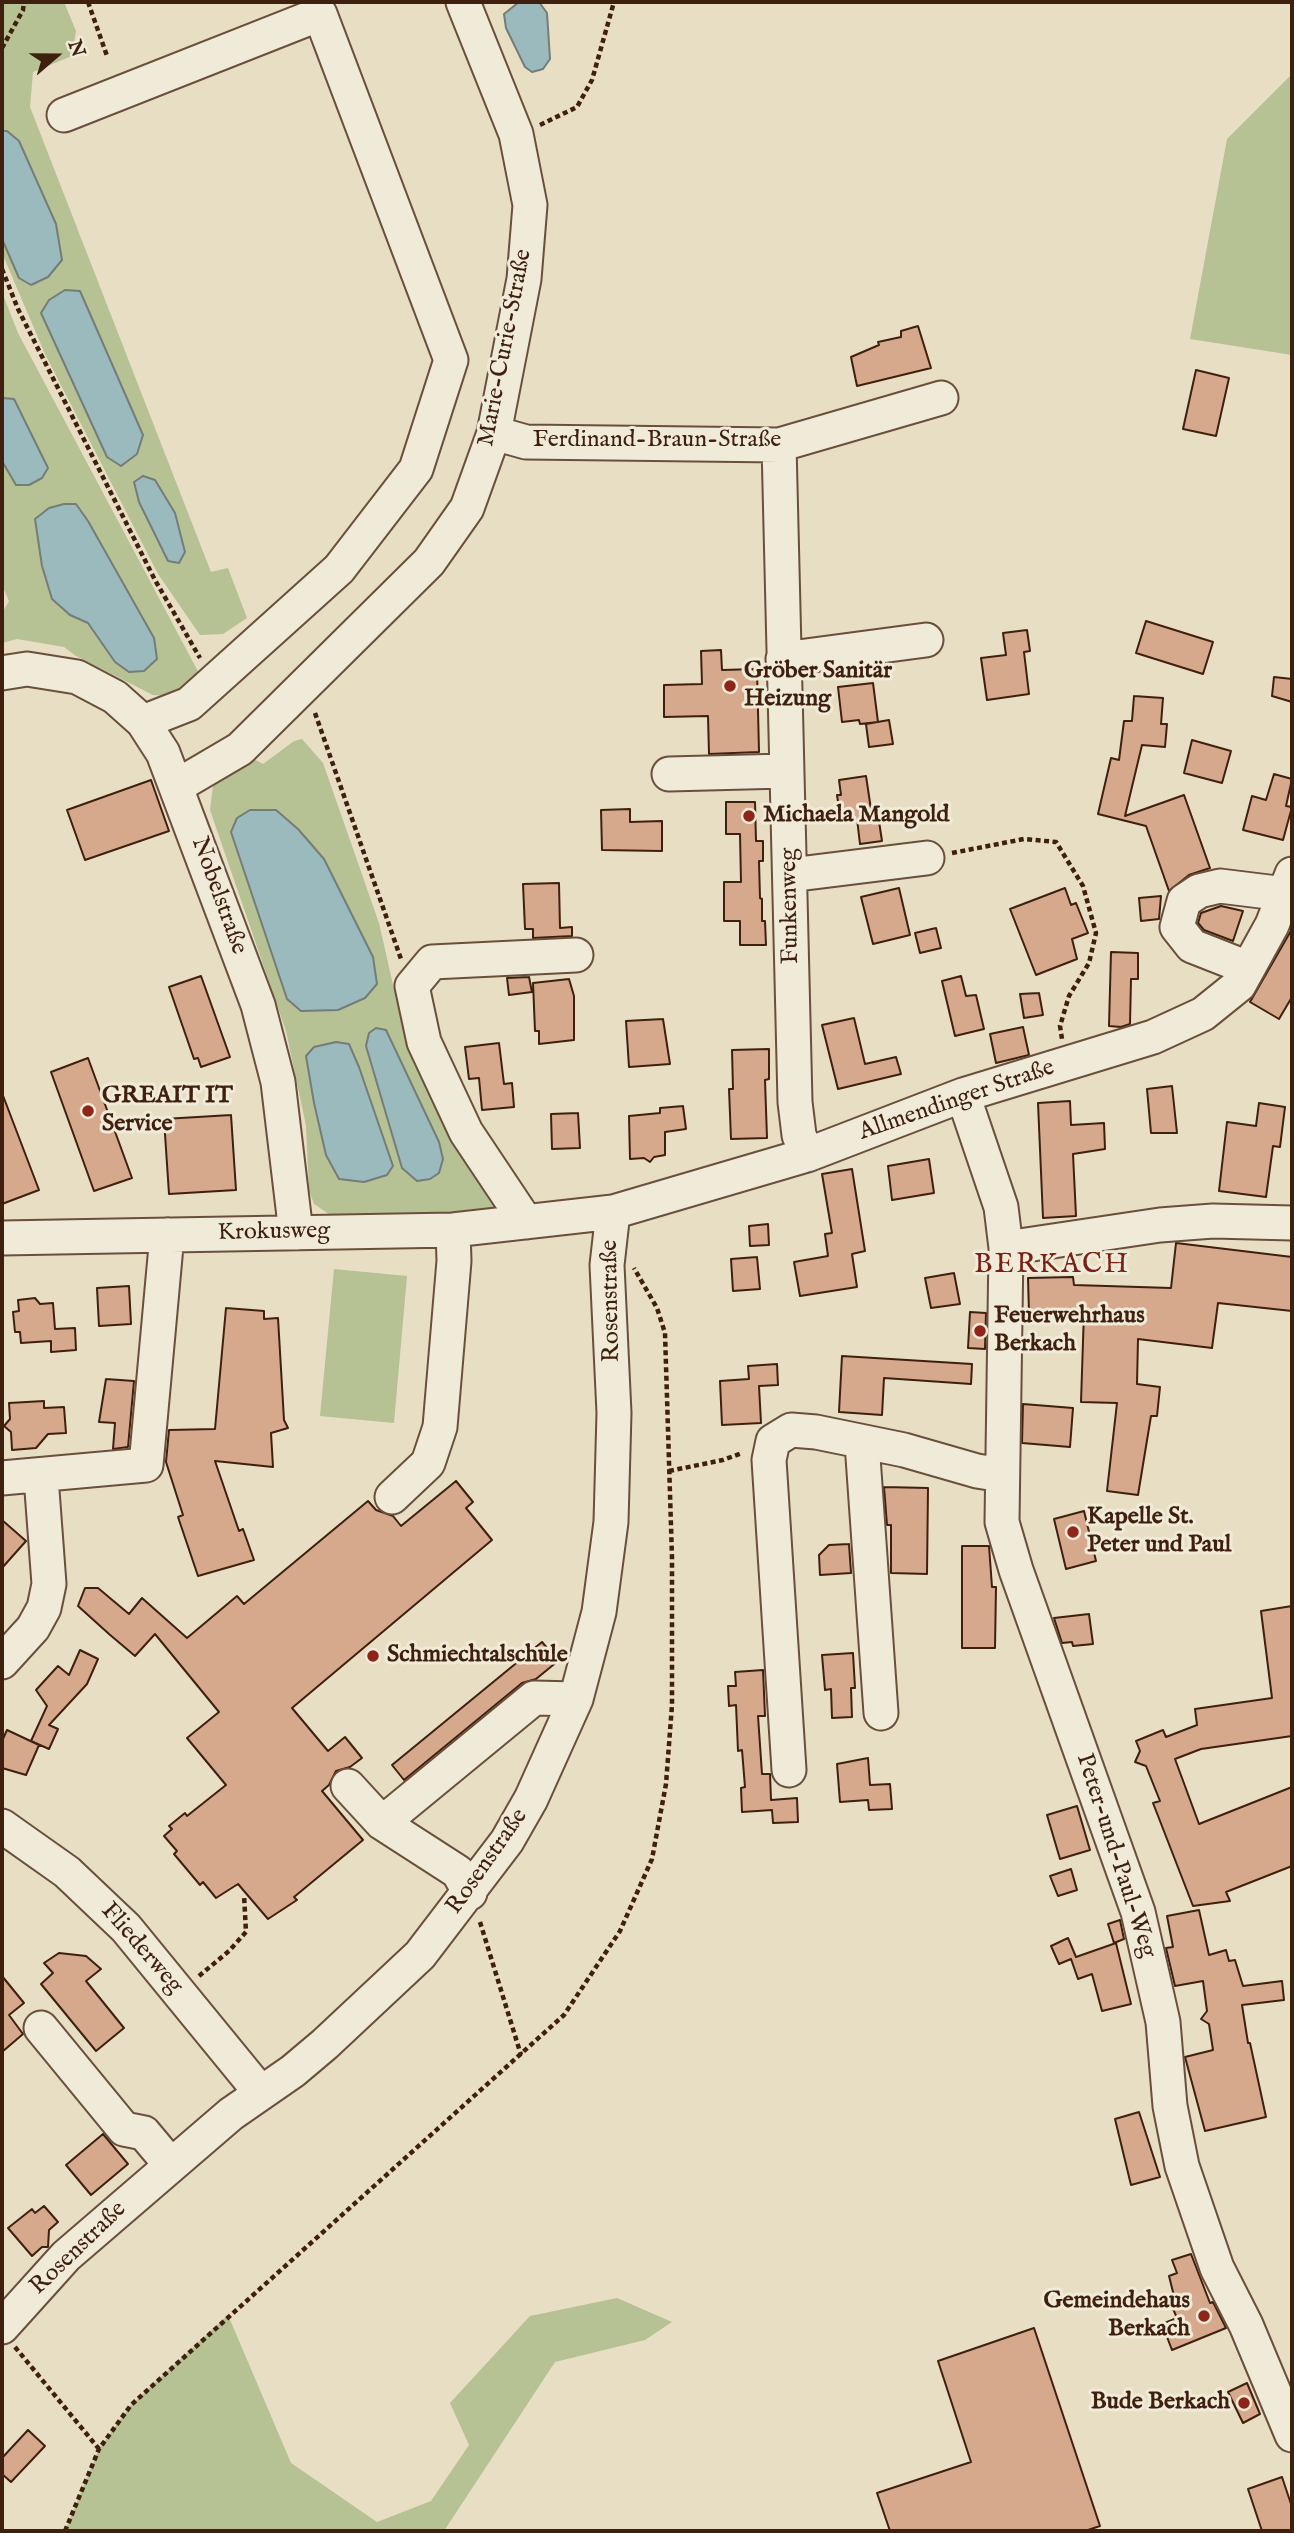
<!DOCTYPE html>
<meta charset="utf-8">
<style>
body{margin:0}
#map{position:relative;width:1294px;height:2533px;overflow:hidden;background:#e8dec4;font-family:"IM FELL English",serif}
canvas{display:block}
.frame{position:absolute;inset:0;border:4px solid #3f1f0e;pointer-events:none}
.north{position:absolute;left:21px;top:21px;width:70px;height:70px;-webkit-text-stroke:5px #f0ead9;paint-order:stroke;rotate:70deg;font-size:19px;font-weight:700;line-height:28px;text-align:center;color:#3f1f0e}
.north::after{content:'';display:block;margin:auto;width:24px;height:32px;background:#3f1f0e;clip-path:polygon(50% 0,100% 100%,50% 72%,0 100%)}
</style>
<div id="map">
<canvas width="1294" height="2533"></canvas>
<div class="frame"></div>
<div class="north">N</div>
</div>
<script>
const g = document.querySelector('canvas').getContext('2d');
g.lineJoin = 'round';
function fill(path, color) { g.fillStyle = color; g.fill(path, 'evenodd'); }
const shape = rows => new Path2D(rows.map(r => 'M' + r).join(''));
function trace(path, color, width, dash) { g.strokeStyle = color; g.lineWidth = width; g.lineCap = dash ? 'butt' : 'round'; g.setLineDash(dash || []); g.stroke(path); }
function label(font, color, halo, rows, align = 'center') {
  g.font = font + ' "IM FELL English",serif'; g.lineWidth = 6; g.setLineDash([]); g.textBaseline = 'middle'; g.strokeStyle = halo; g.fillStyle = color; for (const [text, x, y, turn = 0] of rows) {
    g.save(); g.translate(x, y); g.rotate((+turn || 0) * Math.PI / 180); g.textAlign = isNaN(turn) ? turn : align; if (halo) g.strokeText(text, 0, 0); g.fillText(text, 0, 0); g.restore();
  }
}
const green = shape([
 [2,2,64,2,76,31,72,56,33,72,30,107,211,572,228,568,247,618,223,634,200,635,158,574,45,354,2,253],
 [1292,74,1292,355,1190,339,1227,139],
 [2,292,18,333,201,677,191,686,169,696,153,695,76,656,64,647,17,639,2,643,2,613,9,601,2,585],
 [302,739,323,763,379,923,401,1020,440,1101,498,1202,494,1210,485,1216,339,1221,314,1204,309,1190,306,1126,286,1031,210,810,213,786,252,758,263,764,294,741],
 [334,1269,407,1276,394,1423,320,1416],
 [617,2298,672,2322,645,2340,555,2362,444,2531,65,2531,99,2449,131,2405,228,2315,291,2463,377,2522,431,2501,469,2445,450,2403,530,2316]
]);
const water = shape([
 [519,2,539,2,547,13,550,59,543,69,532,72,525,67,506,28,504,14,519,2],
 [2,131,7,131,19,141,56,224,62,260,48,277,31,285,19,278,2,239,2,131],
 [65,290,80,291,143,435,137,454,121,466,107,457,41,313,49,300,65,290],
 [2,398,14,399,48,468,42,478,29,485,16,485,2,461,2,398],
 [143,476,155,480,175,513,185,552,179,563,168,561,139,502,134,482,143,476],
 [64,504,76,504,88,521,154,638,157,659,144,671,129,672,115,662,88,623,70,615,52,599,42,566,35,519,49,508,64,504],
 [250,810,276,810,298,829,324,859,373,957,377,984,365,998,338,1010,301,1011,287,999,231,832,237,818,250,810],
 [376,1028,386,1030,439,1142,443,1159,439,1173,430,1179,417,1181,402,1168,366,1046,369,1033,376,1028],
 [336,1042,349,1044,359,1067,393,1166,387,1175,364,1182,339,1179,326,1155,314,1103,306,1056,314,1047,336,1042]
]);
const building = shape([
 [918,326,931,368,857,386,851,357,879,345,878,342,901,337,901,331,918,326],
 [1196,370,1229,378,1216,436,1183,429,1196,370],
 [1146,621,1213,642,1203,674,1136,653,1146,621],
 [1027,630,1030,651,1024,652,1029,694,987,700,981,658,1006,655,1003,633,1027,630],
 [721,650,722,670,757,669,759,752,709,754,708,716,664,717,664,685,702,684,701,651,721,650],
 [1274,677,1292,679,1292,702,1272,696,1274,677],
 [873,683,878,722,860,724,859,720,842,722,838,687,873,683],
 [1134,696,1163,698,1161,724,1167,724,1165,747,1142,745,1125,816,1184,795,1210,868,1189,875,1169,891,1146,826,1098,814,1111,758,1119,760,1124,721,1132,721,1134,696],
 [889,720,893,744,869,747,866,724,889,720],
 [1192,740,1231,751,1222,783,1184,773,1192,740],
 [1274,774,1292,779,1286,806,1292,807,1283,840,1243,830,1252,796,1266,800,1274,774],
 [866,776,872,816,878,815,882,841,860,844,857,819,841,821,837,795,841,795,839,780,866,776],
 [151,780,169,831,85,860,67,810,151,780],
 [726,802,755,802,756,841,763,841,763,861,759,861,760,898,762,899,762,921,765,921,766,945,740,945,740,921,724,921,724,882,741,882,740,834,726,834,726,802],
 [630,809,630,822,662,821,662,851,602,850,601,810,630,809],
 [559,883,560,928,572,927,572,936,533,938,533,929,525,929,523,884,559,883],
 [899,888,910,935,873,944,861,897,899,888],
 [1065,888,1071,905,1076,903,1088,933,1072,939,1077,959,1036,975,1010,909,1065,888],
 [1161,896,1159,919,1141,921,1139,898,1161,896],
 [1221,906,1243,911,1233,941,1204,930,1198,923,1201,913,1221,906],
 [936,928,941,948,920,953,915,933,936,928],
 [1292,929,1292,997,1279,1019,1250,1002,1292,929],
 [1111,952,1138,953,1138,979,1131,979,1130,1024,1121,1027,1109,1026,1111,952],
 [201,976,230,1057,201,1067,198,1058,194,1059,169,987,201,976],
 [961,976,966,996,976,995,984,1029,955,1036,942,981,961,976],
 [529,977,532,992,509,995,507,978,529,977],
 [569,979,574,996,574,1040,539,1044,539,1031,535,1031,533,983,569,979],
 [1039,993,1043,1015,1024,1018,1020,994,1039,993],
 [854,1018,865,1064,896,1057,901,1074,838,1089,822,1025,854,1018],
 [663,1019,670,1064,629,1067,626,1021,663,1019],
 [1023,1027,1029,1055,996,1063,990,1034,1023,1027],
 [499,1043,504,1084,512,1083,514,1107,482,1110,479,1078,469,1079,465,1047,499,1043],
 [769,1049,769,1079,765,1080,767,1138,731,1139,729,1089,733,1089,732,1050,769,1049],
 [88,1058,132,1178,94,1191,51,1072,88,1058],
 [1172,1086,1177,1133,1151,1133,1147,1089,1172,1086],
 [2,1093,39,1190,2,1204,2,1093],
 [1070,1101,1071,1125,1104,1123,1105,1149,1073,1154,1076,1216,1043,1218,1038,1103,1070,1101],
 [1259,1103,1285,1107,1280,1147,1273,1146,1266,1197,1219,1191,1227,1122,1256,1126,1259,1103],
 [683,1106,686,1129,665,1132,665,1155,654,1157,650,1162,644,1158,630,1159,629,1116,660,1113,660,1108,683,1106],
 [578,1113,580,1148,552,1149,551,1114,578,1113],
 [231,1115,236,1190,169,1194,164,1119,231,1115],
 [929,1159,934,1193,892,1200,888,1166,929,1159],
 [852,1169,865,1251,852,1254,857,1287,800,1296,794,1262,828,1256,825,1234,832,1233,822,1174,852,1169],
 [768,1224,769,1245,750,1246,749,1226,768,1224],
 [1176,1243,1292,1257,1292,1311,1218,1303,1212,1348,1138,1339,1137,1384,1160,1387,1157,1416,1151,1416,1138,1495,1107,1491,1117,1403,1081,1402,1084,1311,1029,1313,1028,1278,1073,1277,1074,1285,1171,1288,1176,1243],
 [757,1257,760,1289,733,1291,731,1259,757,1257],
 [954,1273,960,1304,931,1308,925,1278,954,1273],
 [129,1286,131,1324,99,1326,97,1288,129,1286],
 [35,1298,40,1304,53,1303,55,1329,75,1328,76,1350,51,1352,51,1341,21,1343,20,1332,15,1332,13,1312,19,1311,18,1300,35,1298],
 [226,1308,264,1311,264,1319,278,1318,284,1420,288,1428,271,1433,273,1467,215,1461,239,1531,243,1529,254,1560,198,1576,178,1517,183,1515,166,1462,169,1430,215,1429,226,1308],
 [970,1312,986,1313,985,1349,968,1348,970,1312],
 [842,1356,972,1364,971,1384,884,1378,882,1415,839,1412,842,1356],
 [777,1364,778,1385,759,1386,761,1423,722,1425,720,1381,749,1379,748,1366,777,1364],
 [106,1379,134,1381,128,1447,113,1449,115,1423,99,1422,106,1379],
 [44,1401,44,1408,64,1407,66,1433,48,1434,36,1448,12,1450,11,1432,4,1426,10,1419,9,1403,44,1401],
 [1023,1404,1073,1408,1070,1447,1022,1443,1023,1404],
 [456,1481,473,1502,466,1508,492,1540,292,1708,328,1751,345,1737,362,1758,350,1767,336,1771,329,1785,322,1791,363,1840,294,1897,297,1900,268,1919,238,1884,216,1898,203,1882,200,1885,174,1854,177,1851,164,1836,172,1829,169,1826,185,1813,187,1816,226,1785,187,1738,219,1712,155,1634,135,1656,109,1634,78,1606,85,1588,98,1588,129,1614,142,1598,187,1638,237,1596,244,1604,368,1501,376,1510,393,1516,401,1526,456,1481],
 [884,1487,928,1488,927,1574,891,1573,891,1525,887,1525,884,1487],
 [1084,1511,1096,1561,1066,1569,1054,1519,1084,1511],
 [2,1520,26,1541,2,1568,2,1520],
 [849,1544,851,1573,820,1575,819,1555,829,1545,849,1544],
 [962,1546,989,1546,992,1587,996,1587,995,1648,962,1648,962,1546],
 [1292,1606,1292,1736,1201,1749,1175,1759,1199,1824,1292,1787,1292,1866,1226,1892,1230,1901,1193,1906,1153,1803,1160,1801,1146,1766,1135,1762,1140,1751,1136,1741,1163,1730,1166,1737,1197,1725,1195,1709,1272,1698,1261,1611,1292,1606],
 [1089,1614,1093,1644,1073,1646,1072,1642,1062,1643,1054,1618,1089,1614],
 [542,1642,558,1661,536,1679,522,1683,404,1780,392,1765,542,1642],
 [80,1650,98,1659,87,1684,49,1725,58,1729,49,1749,31,1741,47,1706,36,1690,58,1666,69,1675,80,1650],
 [853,1653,855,1688,851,1688,852,1717,832,1718,831,1689,825,1690,822,1655,853,1653],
 [763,1670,765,1716,758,1716,762,1774,770,1774,771,1800,797,1798,798,1822,773,1823,772,1810,742,1812,741,1788,745,1787,742,1750,738,1751,736,1705,729,1706,728,1686,736,1686,735,1672,763,1670],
 [7,1730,39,1745,26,1775,2,1768,2,1741,7,1730],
 [868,1758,870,1785,890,1784,892,1809,869,1810,868,1800,840,1802,837,1764,868,1758],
 [1077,1806,1090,1850,1060,1859,1047,1815,1077,1806],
 [1071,1869,1077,1890,1058,1896,1050,1876,1071,1869],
 [1199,1910,1209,1955,1226,1950,1229,1961,1235,1960,1243,1986,1282,1981,1284,2000,1242,2005,1248,2043,1250,2043,1266,2117,1205,2131,1185,2057,1213,2050,1209,2024,1201,2019,1207,2011,1203,1981,1175,1986,1166,1948,1173,1947,1167,1916,1199,1910],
 [1120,1920,1124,1939,1114,1943,1108,1924,1120,1920],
 [1068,1938,1076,1957,1116,1943,1131,2004,1102,2011,1092,1974,1078,1979,1071,1959,1059,1964,1051,1946,1068,1938],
 [59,1953,86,1956,101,1969,86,1981,124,2028,96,2051,41,1984,53,1973,44,1963,59,1953],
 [2,1976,24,2003,9,2015,23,2034,2,2052,2,1976],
 [1139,2112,1160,2177,1131,2185,1115,2119,1139,2112],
 [103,2134,128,2164,91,2195,66,2165,103,2134],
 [44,2206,58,2222,49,2230,48,2247,42,2247,32,2256,8,2228,32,2209,35,2213,44,2206],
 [1191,2254,1210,2303,1213,2302,1226,2328,1172,2350,1162,2324,1177,2318,1170,2302,1175,2300,1169,2276,1177,2273,1172,2260,1191,2254],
 [1034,2328,1100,2526,1085,2531,890,2531,877,2493,971,2462,938,2361,1034,2328],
 [1247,2383,1260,2414,1243,2423,1228,2392,1247,2383],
 [28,2430,45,2446,11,2482,2,2474,2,2458,28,2430],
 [1282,2477,1292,2507,1292,2531,1262,2531,1248,2489,1282,2477]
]);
const path = shape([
 [88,2,107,56],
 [2,48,23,10,24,2],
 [540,125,577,107,592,80,614,2],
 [2,269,18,309,155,580,200,658],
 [315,713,401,959],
 [952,853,1024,839,1056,842,1083,886,1096,933,1089,963,1069,996,1060,1026,1062,1039],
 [669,1471,723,1460,742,1453],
 [480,1922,521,2055],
 [199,1976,229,1951,246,1932,244,1895],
 [15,2347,99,2449],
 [65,2531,99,2449,131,2405,564,2015,620,1931,652,1859,666,1784,672,1705,672,1558,665,1333,657,1308,634,1268]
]);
const minor = shape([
 [64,115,320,14,451,360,416,469,339,569,189,704,143,722],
 [494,433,526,442,779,445,941,398],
 [779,445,795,1102,799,1135,807,1155],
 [783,659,926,640],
 [2,673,27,669,77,677,115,697,143,722,163,753,258,1005,278,1082,296,1233],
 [669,774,785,771],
 [177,786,240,749,429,562,467,508,494,433,524,279,530,205,516,134,463,2],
 [790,875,927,858],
 [1248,968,1192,946,1177,927,1184,901,1199,891,1220,886,1285,894],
 [963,1095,1001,1207,1006,1248,1002,1522,1016,1570,1138,1912,1163,2022,1170,2106,1182,2166,1217,2268,1246,2325,1292,2435],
 [526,1222,466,1132,424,1042,412,986,432,962,576,955],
 [2,1238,453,1230,613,1212,807,1155,963,1095,1153,1037,1203,1014,1239,985,1272,925,1292,874],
 [1006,1248,1160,1225,1213,1221,1292,1223],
 [862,1443,881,1713],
 [2,1478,146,1465,167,1235],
 [392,1497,428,1463,440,1427,454,1261,453,1230],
 [2,1662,33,1628,44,1608,49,1584,41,1477],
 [789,1770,769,1460,773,1441,791,1430,816,1432,904,1450,977,1471,1002,1475],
 [348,1786,382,1823,458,1872,470,1893],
 [382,1823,534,1698,576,1699],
 [2,1826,67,1872,126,1928,261,2093],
 [41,2028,124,2129,144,2133,170,2164],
 [2,2327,66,2256,231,2114,293,2071,325,2044,420,1955,507,1841,531,1799,576,1699,599,1612,611,1522,614,1413,607,1265,613,1212]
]);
const markers = [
 [730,686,7,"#8f2418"],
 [749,816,7,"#8f2418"],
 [88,1111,7,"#8f2418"],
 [980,1331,7,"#8f2418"],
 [1073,1532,7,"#8f2418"],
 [373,1656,7,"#8f2418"],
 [1204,2316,7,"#8f2418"],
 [1244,2403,7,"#8f2418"]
];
const streetNames = [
 ["Marie-Curie-Straße",506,348,-79],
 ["Ferdinand-Braun-Straße",657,441],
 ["Nobelstraße",218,896,70],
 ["Funkenweg",791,906,-91],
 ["Allmendinger Straße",957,1101,-19],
 ["Krokusweg",274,1233,-1],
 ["Rosenstraße",612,1301,-91],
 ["Peter-und-Paul-Weg",1115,1856,72],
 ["Rosenstraße",488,1862,-55],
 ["Fliederweg",141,1949,49],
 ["Rosenstraße",79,2249,-44]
];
const poiNames = [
 ["Gröber Sanitär",744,672],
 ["Heizung",744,700],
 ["Michaela Mangold",763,816],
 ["GREAIT IT",102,1097],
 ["Service",102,1125],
 ["Feuerwehrhaus",994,1317],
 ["Berkach",994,1345],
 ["Kapelle St.",1087,1518],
 ["Peter und Paul",1087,1546],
 ["Schmiechtalschule",387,1656],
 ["Gemeindehaus",1190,2302,"right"],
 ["Berkach",1190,2330,"right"],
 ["Bude Berkach",1230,2403,"right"]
];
const quarterNames = [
 ["BERKACH",1052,1266]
];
fill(green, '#b6c194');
fill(water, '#9bbabe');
trace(water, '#767c78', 2);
fill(building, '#d6a98d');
trace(building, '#3f1f0e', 2);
trace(minor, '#694f3c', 37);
trace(path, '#3f1f0e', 4.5, [5, 3.5]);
trace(minor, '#f0ead9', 33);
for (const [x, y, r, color] of markers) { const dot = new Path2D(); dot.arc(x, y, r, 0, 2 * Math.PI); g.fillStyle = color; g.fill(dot); trace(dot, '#f0ead9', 2.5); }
label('24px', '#3f1f0e', '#f0ead9', streetNames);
label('bold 24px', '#3f1f0e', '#f0ead9', poiNames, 'left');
g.letterSpacing = '2px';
label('28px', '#7a1f14', '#f0ead9', quarterNames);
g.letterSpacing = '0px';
</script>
